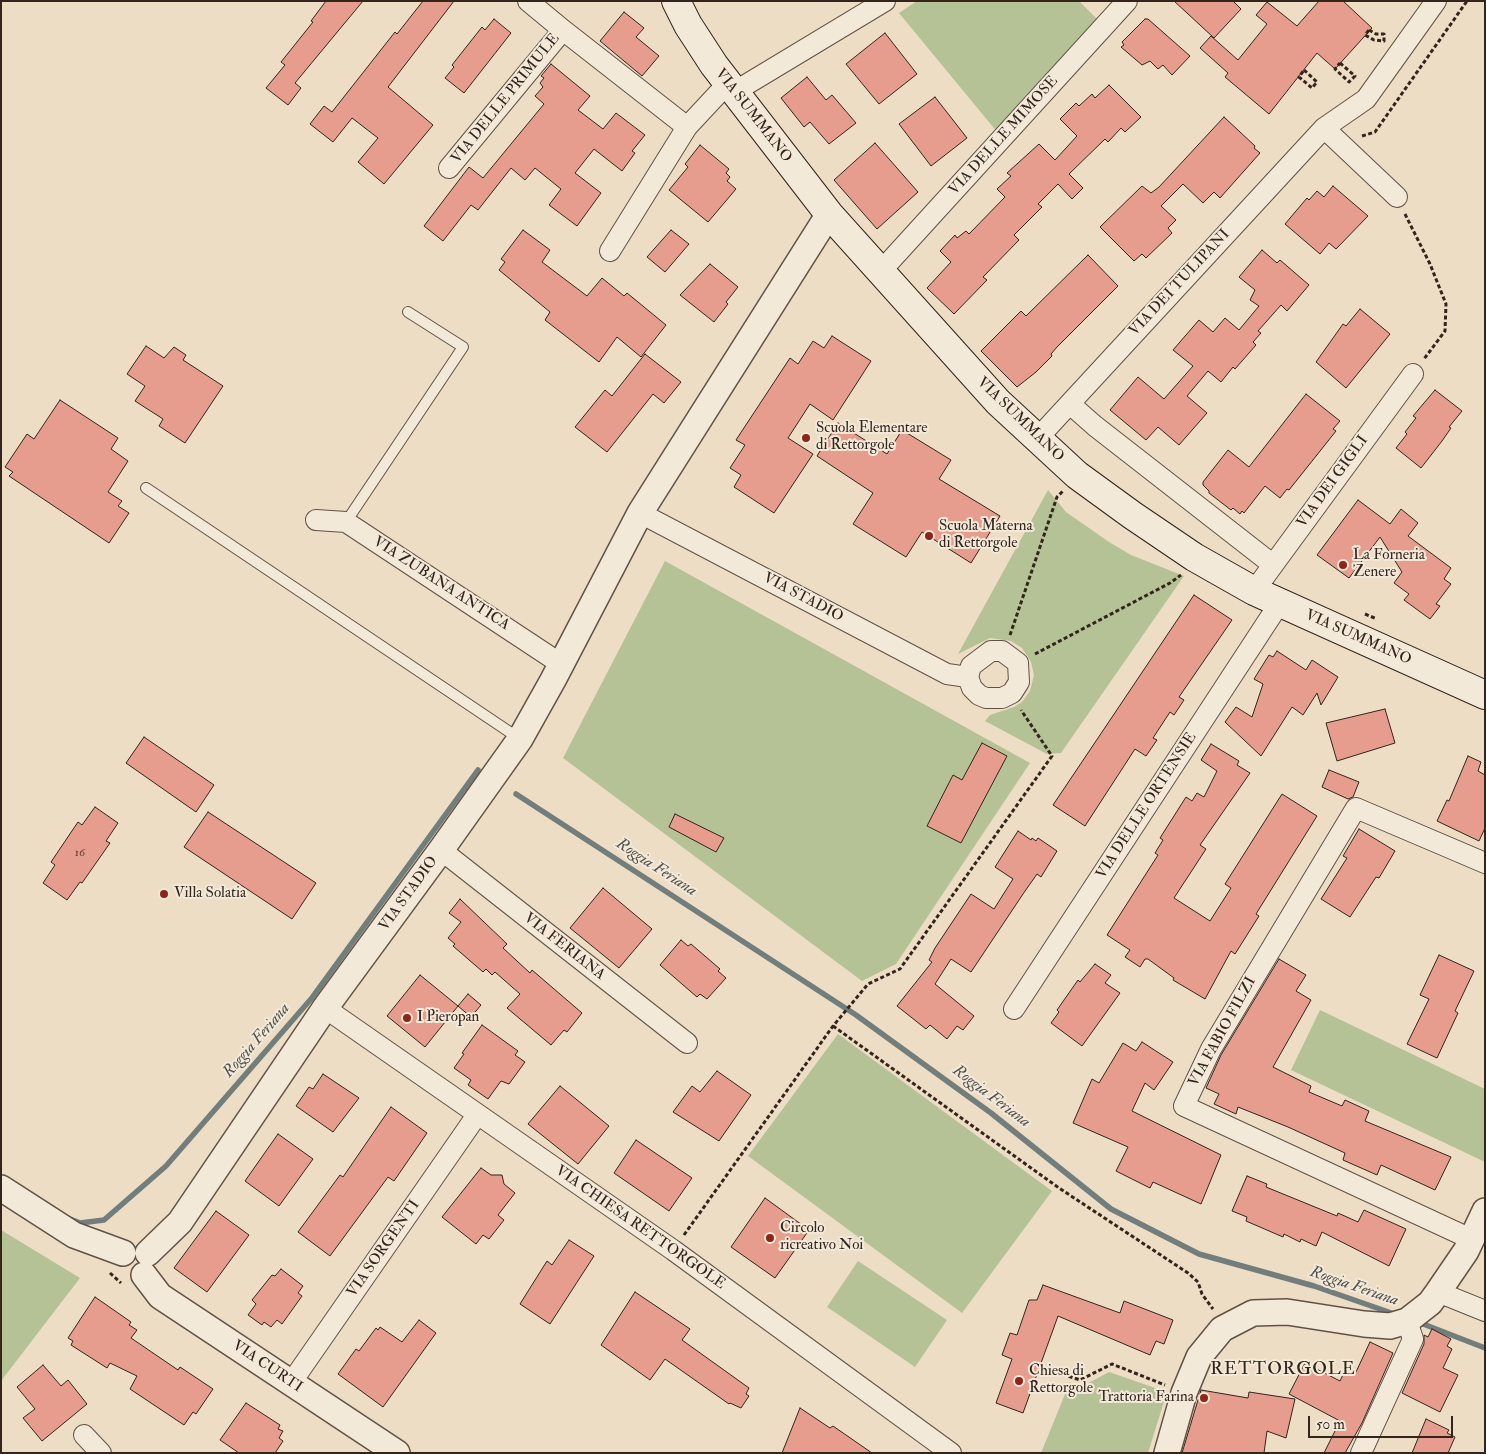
<!DOCTYPE html>
<style>
body{margin:0}
#map{position:relative;width:1486px;height:1454px;overflow:hidden;background:#ecddc4;font-family:"IM FELL Double Pica",serif}
canvas{display:block}
.frame{position:absolute;inset:0;border:2px solid #33241c;pointer-events:none}
.scale{position:absolute;left:1308px;top:1416px;width:145px;height:22px;box-sizing:border-box;border:2px solid #33241c;border-top:0;padding-left:6px;font-size:15px;line-height:18px;white-space:nowrap;color:#33241c;-webkit-text-stroke:4px #f3e9d9;paint-order:stroke}
</style>
<div id="map">
<canvas width="1486" height="1454"></canvas>
<div class="frame"></div>
<div class="scale">50 m</div>
</div>
<script>
const g = document.querySelector('canvas').getContext('2d');
g.lineJoin = 'round';
function fill(path, color) { g.fillStyle = color; g.fill(path, 'evenodd'); }
const shape = rows => new Path2D(rows.map(r => 'M' + r).join(''));
function trace(path, color, width, dash) { g.strokeStyle = color; g.lineWidth = width; g.lineCap = dash ? 'butt' : 'round'; g.setLineDash(dash || []); g.stroke(path); }
function label(font, color, halo, rows, align = 'center') {
  g.font = font + ' "IM FELL Double Pica",serif'; g.lineWidth = 4; g.setLineDash([]); g.textBaseline = 'middle'; g.strokeStyle = halo; g.fillStyle = color; for (const [text, x, y, turn = 0] of rows) {
    g.save(); g.translate(x, y); g.rotate((+turn || 0) * Math.PI / 180); g.textAlign = isNaN(turn) ? turn : align; if (halo) g.strokeText(text, 0, 0); g.fillText(text, 0, 0); g.restore();
  }
}
const green = shape([
 [917,1,1079,1,1099,21,998,133,899,13],
 [1048,490,1066,512,1109,542,1131,555,1184,576,1061,753,1047,754,985,721,990,715,1014,707,1022,702,1030,691,1034,675,1031,662,1022,648,1011,641,990,638,958,654],
 [665,561,1030,763,896,964,862,981,563,758],
 [1320,1010,1485,1089,1485,1162,1291,1070],
 [838,1034,1052,1191,962,1313,748,1156],
 [1,1230,80,1278,1,1381],
 [858,1261,947,1320,915,1367,827,1307],
 [1109,1372,1167,1392,1148,1453,1041,1453,1070,1382,1079,1388]
]);
const stream = shape([
 [516,794,856,1015,991,1113,1111,1209,1199,1254,1314,1286,1397,1315],
 [70,1219,80,1223,104,1220,166,1166,311,999,478,770],
 [1418,1322,1485,1348]
]);
const building = shape([
 [326,1,363,1,295,83,301,88,288,105,266,88,285,65,281,62,313,22,311,21,326,1],
 [423,1,454,1,388,87,433,125,384,184,358,162,378,138,352,118,333,142,310,124,324,106,332,112,395,32,397,34,423,1],
 [1174,1,1233,1,1241,9,1214,38,1174,1],
 [1319,1,1343,1,1372,28,1335,69,1317,53,1269,114,1225,77,1228,73,1200,48,1211,36,1238,60,1267,24,1256,15,1267,2,1297,26,1319,1],
 [624,12,644,28,636,37,659,56,642,76,600,41,624,12],
 [494,19,511,33,464,93,445,78,454,67,452,65,482,27,485,30,494,19],
 [1145,19,1148,19,1190,56,1172,75,1163,65,1158,69,1150,61,1142,65,1121,47,1124,45,1122,42,1145,19],
 [885,33,917,74,879,104,846,64,885,33],
 [551,64,590,96,578,110,603,129,616,113,645,135,632,151,635,153,622,171,594,149,575,173,601,193,577,226,549,205,561,189,535,168,525,180,511,168,478,210,471,205,443,241,424,226,469,167,483,178,544,104,535,96,543,87,540,83,544,78,541,76,551,64],
 [807,77,826,100,832,95,856,123,829,144,810,122,804,127,781,98,807,77],
 [1109,85,1141,117,1125,132,1121,128,1108,142,1105,139,1069,174,1083,188,1072,199,1058,184,1038,204,1042,207,1014,235,1019,240,983,277,987,280,954,314,927,288,951,262,940,251,955,235,957,238,966,231,969,234,1005,197,997,189,1011,176,1007,173,1039,144,1055,160,1077,136,1060,119,1076,103,1079,106,1092,94,1095,98,1109,85],
 [935,97,967,138,931,166,899,124,935,97],
 [1224,117,1255,146,1254,148,1260,153,1220,198,1214,192,1203,203,1183,184,1161,206,1176,220,1168,228,1172,233,1146,258,1142,254,1134,261,1100,227,1142,186,1151,193,1159,187,1224,117],
 [875,143,918,192,877,229,834,180,875,143],
 [700,145,729,169,726,173,730,177,727,181,736,189,708,222,669,190,688,167,685,164,700,145],
 [1333,186,1368,216,1336,249,1329,243,1320,254,1285,224,1307,198,1309,200,1317,191,1324,197,1333,186],
 [523,230,550,250,542,262,587,296,602,278,624,296,627,293,666,325,641,357,617,337,599,362,545,320,550,312,499,270,505,262,501,259,523,230],
 [671,230,689,244,665,272,647,257,671,230],
 [1262,250,1277,263,1280,260,1309,285,1287,311,1281,305,1258,331,1261,333,1253,342,1256,345,1235,369,1233,367,1221,382,1208,371,1187,396,1207,413,1179,445,1158,427,1146,440,1110,410,1138,377,1164,399,1193,366,1173,350,1199,320,1213,332,1225,318,1239,330,1259,306,1250,300,1255,290,1239,277,1262,250],
 [1088,255,1118,286,1057,347,1051,354,1052,356,1036,372,1017,387,981,351,1021,311,1026,316,1088,255],
 [710,264,738,287,726,302,728,304,714,322,680,295,710,264],
 [1360,309,1390,334,1346,388,1316,362,1343,324,1346,326,1360,309],
 [832,336,871,361,833,420,810,404,788,438,813,454,774,513,734,487,741,475,730,468,745,445,736,440,790,358,798,364,813,341,824,348,832,336],
 [146,346,164,358,174,347,186,355,183,360,223,386,185,443,159,426,163,419,135,401,145,386,127,374,146,346],
 [645,354,681,382,664,403,653,394,607,452,575,427,605,390,612,396,645,354],
 [1435,390,1462,411,1449,427,1451,428,1442,441,1421,468,1396,448,1407,434,1405,432,1416,418,1413,416,1435,390],
 [1306,394,1340,421,1333,429,1336,431,1289,490,1287,489,1280,498,1265,486,1244,513,1242,511,1240,514,1233,508,1231,510,1209,493,1209,491,1203,485,1203,482,1228,450,1249,467,1306,394],
 [60,400,118,438,111,449,128,461,108,492,122,501,118,506,129,513,109,543,9,476,13,472,5,467,27,434,34,439,60,400],
 [838,423,887,454,902,430,951,460,939,479,1000,516,971,563,922,532,906,557,853,524,873,493,817,456,838,423],
 [1358,500,1390,524,1401,509,1418,523,1408,536,1451,568,1444,579,1451,584,1436,604,1440,606,1430,619,1404,600,1409,594,1394,583,1402,572,1380,537,1349,578,1317,555,1358,500],
 [1194,595,1232,620,1179,697,1184,700,1174,715,1170,712,1153,738,1157,740,1146,756,1135,749,1085,826,1053,805,1194,595],
 [1277,651,1306,670,1312,660,1338,677,1321,705,1317,693,1303,715,1292,707,1261,756,1225,722,1236,707,1252,717,1263,684,1254,679,1269,655,1273,657,1277,651],
 [1385,709,1395,743,1337,761,1326,723,1385,709],
 [144,737,214,785,196,812,126,763,144,737],
 [982,743,1007,756,961,843,927,826,953,775,962,780,982,743],
 [1211,744,1239,761,1237,765,1250,773,1200,845,1206,849,1174,898,1210,921,1231,888,1225,884,1282,794,1317,816,1256,914,1259,916,1235,954,1231,951,1205,999,1173,980,1174,978,1148,959,1145,959,1140,967,1125,957,1130,950,1107,935,1158,855,1155,853,1163,840,1160,838,1186,797,1192,801,1197,793,1204,797,1217,771,1201,760,1211,744],
 [1468,756,1481,762,1478,771,1485,775,1485,828,1479,841,1437,821,1447,800,1449,801,1468,756],
 [1329,770,1359,782,1353,797,1348,799,1322,787,1329,770],
 [95,807,118,823,106,841,110,843,82,883,80,882,67,900,43,883,55,865,51,862,78,822,82,825,95,807],
 [208,812,316,883,292,919,184,847,208,812],
 [675,814,724,838,716,852,669,827,675,814],
 [1359,829,1395,851,1379,878,1376,877,1350,917,1321,899,1347,858,1343,856,1359,829],
 [1018,831,1031,840,1032,838,1036,841,1038,838,1057,851,1041,877,1037,874,1023,894,971,972,951,959,935,984,974,1016,963,1030,957,1026,947,1039,930,1025,926,1029,897,1006,932,962,929,960,935,948,971,894,994,909,1013,879,995,867,1018,831],
 [603,888,652,929,619,968,570,928,603,888],
 [460,899,507,944,503,948,530,973,532,970,582,1013,567,1032,564,1030,551,1045,507,1008,520,994,495,972,492,975,486,969,483,972,453,946,455,944,448,938,461,922,449,913,460,899],
 [681,940,688,946,691,944,720,969,718,971,726,978,707,999,700,994,697,997,660,965,681,940],
 [1439,955,1474,971,1455,1011,1458,1013,1437,1058,1407,1044,1429,999,1420,995,1439,955],
 [1279,959,1306,975,1296,991,1311,1000,1273,1067,1311,1086,1309,1092,1342,1106,1345,1100,1369,1111,1365,1121,1451,1157,1435,1190,1381,1165,1377,1175,1343,1160,1345,1153,1288,1127,1238,1107,1236,1114,1214,1104,1219,1094,1206,1088,1221,1055,1279,959],
 [1095,964,1111,975,1105,983,1120,993,1082,1046,1051,1023,1059,1012,1057,1010,1078,980,1080,982,1095,964],
 [420,975,458,1006,425,1047,387,1016,420,975],
 [468,994,481,1005,471,1017,458,1006,468,994],
 [482,1025,518,1051,515,1055,525,1062,509,1084,501,1081,488,1099,468,1085,471,1080,454,1068,464,1054,462,1053,482,1025],
 [1142,1042,1173,1062,1154,1090,1145,1083,1132,1111,1221,1155,1201,1204,1153,1182,1150,1188,1116,1171,1128,1147,1073,1123,1092,1079,1099,1083,1123,1043,1136,1051,1142,1042],
 [717,1071,751,1095,719,1141,673,1112,692,1086,700,1092,717,1071],
 [323,1074,359,1098,333,1132,296,1106,309,1087,313,1089,323,1074],
 [560,1086,609,1126,578,1164,528,1124,560,1086],
 [391,1107,427,1133,394,1181,388,1177,330,1256,298,1232,340,1175,343,1177,391,1107],
 [278,1134,313,1159,279,1206,245,1181,278,1134],
 [636,1140,692,1178,669,1211,614,1173,636,1140],
 [481,1168,491,1175,502,1175,504,1184,515,1193,498,1215,504,1220,489,1239,483,1235,476,1244,442,1217,481,1168],
 [1247,1176,1267,1184,1266,1187,1337,1216,1338,1213,1358,1222,1364,1210,1406,1229,1389,1266,1322,1232,1316,1246,1301,1239,1300,1242,1284,1234,1283,1237,1246,1221,1247,1217,1232,1211,1247,1176],
 [765,1198,809,1230,775,1278,731,1247,765,1198],
 [216,1211,249,1235,207,1292,174,1268,216,1211],
 [569,1240,594,1256,550,1324,520,1304,547,1261,552,1265,569,1240],
 [281,1269,303,1286,298,1293,302,1296,282,1324,277,1320,271,1327,264,1322,262,1325,248,1315,256,1304,252,1300,272,1275,275,1276,281,1269],
 [1043,1285,1120,1313,1124,1301,1173,1320,1164,1344,1156,1341,1150,1355,1058,1316,1023,1413,996,1403,1012,1359,1002,1355,1010,1333,1017,1335,1029,1300,1037,1300,1043,1285],
 [635,1292,690,1329,682,1340,749,1388,746,1394,749,1396,741,1408,730,1403,729,1404,665,1359,650,1380,601,1345,635,1292],
 [95,1297,131,1322,129,1325,137,1330,131,1338,178,1370,180,1367,213,1389,196,1414,193,1412,184,1425,130,1389,137,1376,110,1363,107,1368,71,1345,73,1341,68,1338,95,1297],
 [419,1320,436,1333,383,1407,338,1374,356,1349,359,1351,376,1328,378,1330,380,1327,402,1342,419,1320],
 [1432,1329,1451,1339,1447,1346,1452,1349,1443,1368,1458,1375,1440,1412,1402,1393,1424,1344,1424,1335,1428,1337,1432,1329],
 [1370,1342,1393,1353,1362,1423,1345,1453,1324,1453,1340,1421,1289,1394,1305,1363,1340,1381,1347,1366,1356,1372,1370,1342],
 [43,1365,61,1386,68,1380,87,1404,42,1441,23,1418,35,1409,17,1387,43,1365],
 [1201,1390,1248,1398,1249,1392,1295,1399,1286,1438,1267,1431,1264,1453,1182,1453,1201,1390],
 [246,1403,280,1425,278,1429,283,1431,279,1438,283,1441,275,1453,239,1453,220,1440,246,1403],
 [800,1408,830,1428,833,1426,872,1453,782,1453,800,1408],
 [1426,1419,1449,1430,1447,1433,1455,1437,1448,1453,1412,1453,1426,1419]
]);
const path = shape([
 [1369,30,1376,34,1384,34,1384,41,1374,40,1365,35,1369,30],
 [1340,63,1355,76,1349,82,1335,69,1340,63],
 [1304,70,1317,82,1312,88,1299,77,1304,70],
 [1362,136,1375,132,1467,1],
 [1405,214,1430,264,1446,304,1445,331,1424,359],
 [1365,614,1377,619],
 [1010,635,1057,497,1063,491],
 [1035,654,1170,583,1181,575],
 [833,1026,1059,1188,1188,1273,1198,1282,1202,1294,1213,1309],
 [684,1235,833,1026,868,984,900,969,1052,756,1021,710],
 [110,1273,121,1283],
 [1044,1368,1080,1380,1112,1364,1165,1385]
]);
const service = shape([
 [146,488,520,739],
 [346,522,463,347,408,312]
]);
const minor = shape([
 [528,1,563,30],
 [734,92,885,1],
 [1324,128,1397,197],
 [449,168,563,30,687,127,728,83],
 [610,251,687,127],
 [881,271,1127,1],
 [1070,404,1095,426,1272,564],
 [1037,439,1324,128,1366,99,1436,1],
 [640,513,947,674,968,677],
 [316,520,346,522,561,664],
 [1254,591,1413,374],
 [991,651,1002,651,1018,663,1019,682,1012,693,1002,698,986,698,979,695,972,688,968,677,971,666,991,651],
 [441,850,687,1043],
 [325,1008,673,1250,951,1453],
 [1014,1009,1279,604],
 [1471,1239,1184,1106,1211,1049,1356,808,1485,863],
 [1438,1292,1485,1311],
 [291,1383,477,1115],
 [84,1435,101,1453],
 [1361,1453,1413,1339,1407,1321]
]);
const tertiary = shape([
 [1,1188,74,1235,123,1253],
 [148,1253,180,1222,325,1008,441,850,520,739,553,680,640,513,829,214],
 [144,1275,160,1296,397,1453],
 [1167,1453,1184,1393,1199,1357,1222,1329,1253,1313,1287,1312,1364,1324,1390,1326,1407,1321,1430,1303,1438,1292,1466,1251,1485,1211]
]);
const secondary = shape([
 [676,1,688,25,714,65,829,214,998,402,1077,475,1132,515,1194,557,1254,591,1485,695]
]);
const markers = [
 [806,438,5,"#8f2418"],
 [929,536,5,"#8f2418"],
 [1343,565,5,"#8f2418"],
 [164,894,5,"#8f2418"],
 [407,1018,5,"#8f2418"],
 [770,1238,5,"#8f2418"],
 [1019,1381,5,"#8f2418"],
 [1204,1398,5,"#8f2418"]
];
const numberNames = [
 ["16",80,853]
];
const streetNames = [
 ["VIA DELLE PRIMULE",506,99,-51],
 ["VIA SUMMANO",753,116,52],
 ["VIA DELLE MIMOSE",1004,136,-48],
 ["VIA DEI TULIPANI",1180,283,-47],
 ["VIA SUMMANO",1020,420,44],
 ["VIA DEI GIGLI",1333,482,-54],
 ["VIA ZUBANA ANTICA",441,584,33],
 ["VIA STADIO",803,598,28],
 ["VIA SUMMANO",1358,638,24],
 ["VIA DELLE ORTENSIE",1147,806,-57],
 ["VIA STADIO",409,894,-54],
 ["VIA FERIANA",564,947,38],
 ["VIA FABIO FILZI",1223,1032,-61],
 ["VIA CHIESA RETTORGOLE",640,1228,35],
 ["VIA SORGENTI",384,1249,-55],
 ["VIA CURTI",267,1367,34]
];
const poiNames = [
 ["Scuola Elementare",816,429],
 ["di Rettorgole",816,446],
 ["Scuola Materna",939,527],
 ["di Rettorgole",939,544],
 ["La Forneria",1353,556],
 ["Zenere",1353,573],
 ["Villa Solatia",174,894],
 ["I Pieropan",417,1018],
 ["Circolo",780,1229],
 ["ricreativo Noi",780,1246],
 ["Chiesa di",1029,1372],
 ["Rettorgole",1029,1389],
 ["Trattoria Farina",1194,1398,"right"]
];
const waterNames = [
 ["Roggia Feriana",656,868,33],
 ["Roggia Feriana",257,1041,-49],
 ["Roggia Feriana",991,1097,37],
 ["Roggia Feriana",1354,1287,19]
];
const quarterNames = [
 ["RETTORGOLE",1283,1370]
];
fill(green, '#b5c296');
trace(stream, '#717e7c', 5.5);
fill(building, '#e79d8e');
trace(building, '#33241c', 1);
trace(service, '#615246', 12);
trace(minor, '#615246', 22);
trace(tertiary, '#615246', 28);
trace(secondary, '#33241c', 30);
trace(path, '#33241c', 3, [4, 2.5]);
trace(service, '#f3e9d9', 10);
trace(minor, '#f3e9d9', 20);
trace(tertiary, '#f3e9d9', 25);
trace(secondary, '#f3e9d9', 28);
for (const [x, y, r, color] of markers) { const dot = new Path2D(); dot.arc(x, y, r, 0, 2 * Math.PI); g.fillStyle = color; g.fill(dot); trace(dot, '#f3e9d9', 2); }
label('12px', '#604238', null, numberNames);
label('15px', '#33241c', '#f3e9d9', streetNames);
label('15px', '#33241c', '#f3e9d9', poiNames, 'left');
label('italic 16px', '#52514c', '#f3e9d9', waterNames);
g.letterSpacing = '1px';
label('18px', '#33241c', '#f3e9d9', quarterNames);
g.letterSpacing = '0px';
</script>
